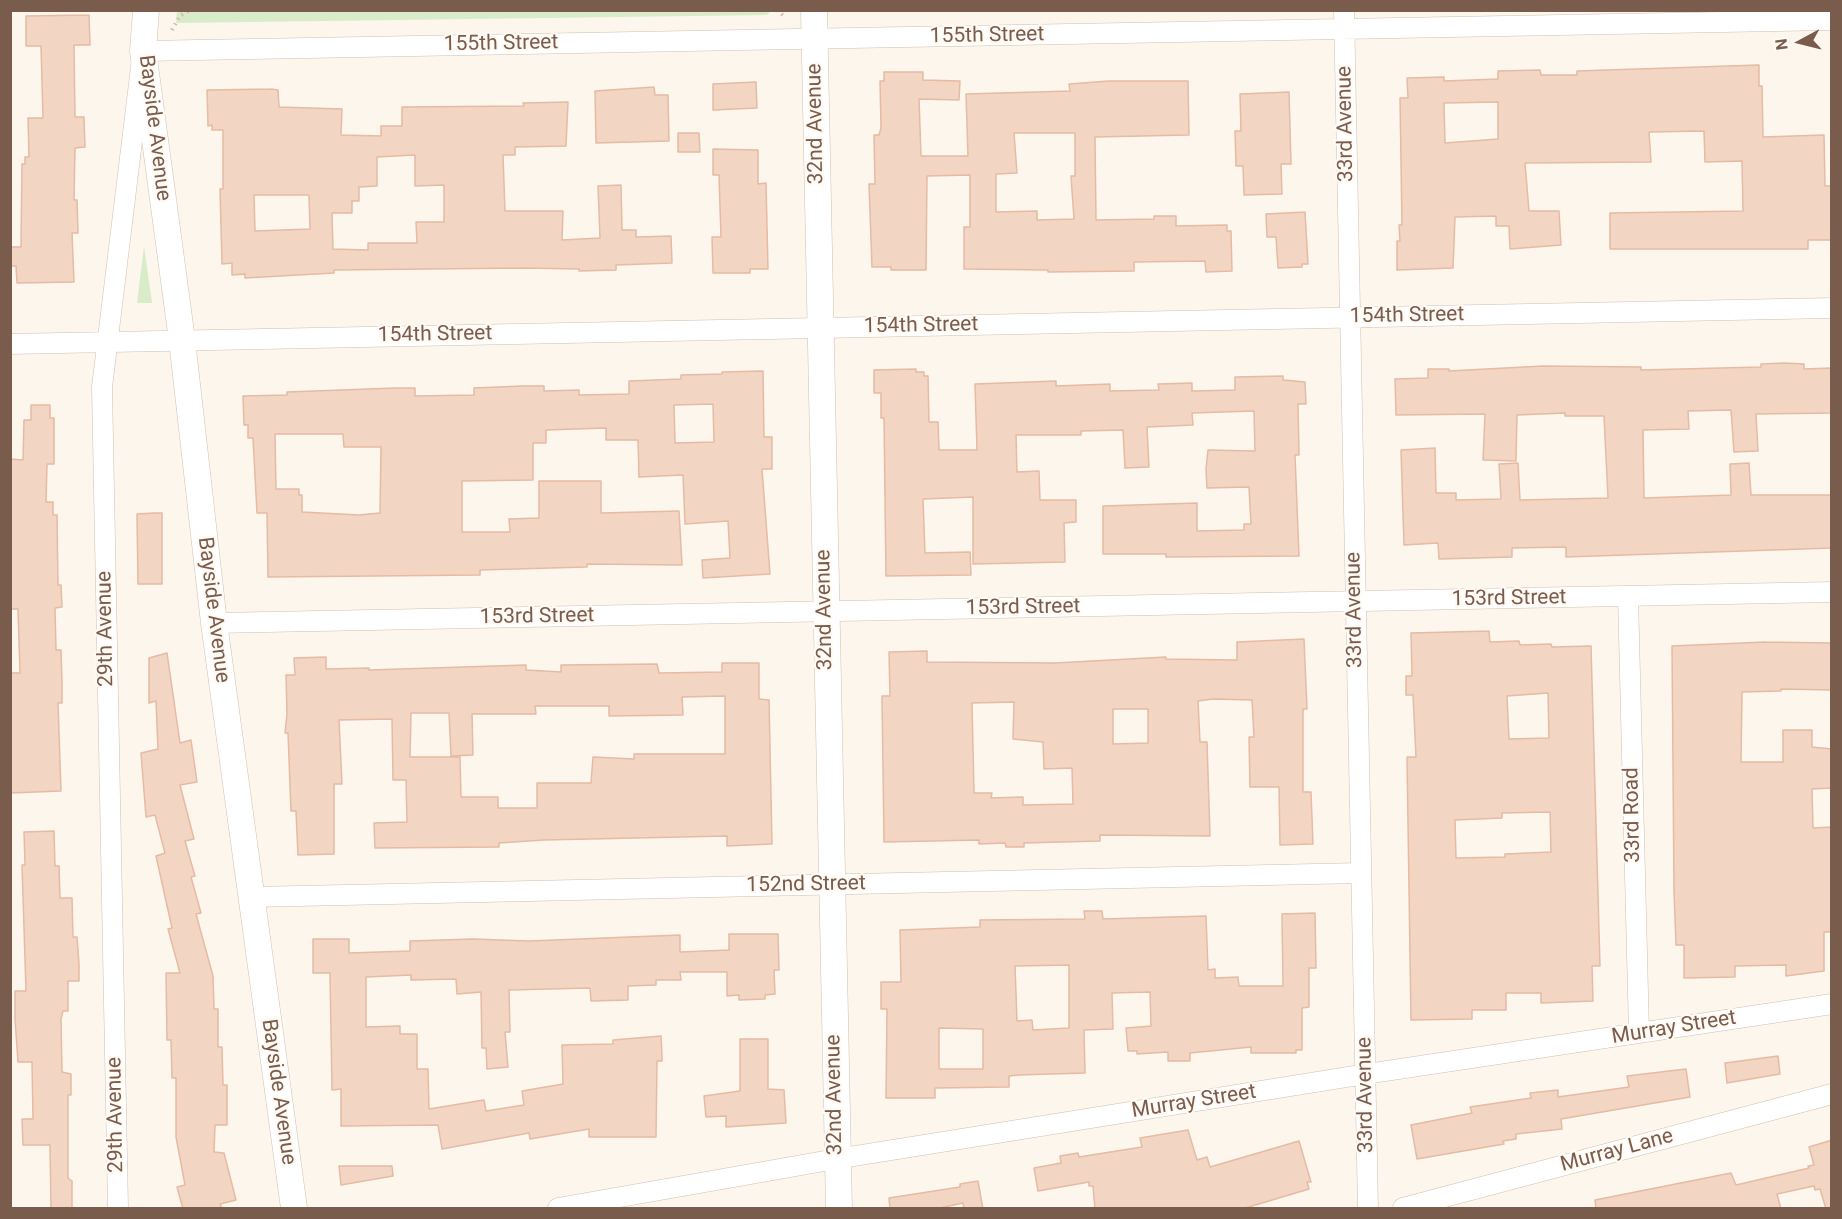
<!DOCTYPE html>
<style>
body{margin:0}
#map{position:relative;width:1842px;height:1219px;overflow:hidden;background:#fdf6ec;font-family:Roboto,sans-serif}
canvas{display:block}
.frame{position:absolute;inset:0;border:12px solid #7a5c4d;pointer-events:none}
.north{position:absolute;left:1770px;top:12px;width:60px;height:60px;-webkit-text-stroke:4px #fffaf3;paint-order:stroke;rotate:263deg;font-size:16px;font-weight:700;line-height:24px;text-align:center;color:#7a5c4d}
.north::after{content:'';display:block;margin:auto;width:21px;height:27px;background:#7a5c4d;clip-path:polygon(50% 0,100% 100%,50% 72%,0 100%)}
</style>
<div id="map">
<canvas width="1842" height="1219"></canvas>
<div class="frame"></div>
<div class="north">N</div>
</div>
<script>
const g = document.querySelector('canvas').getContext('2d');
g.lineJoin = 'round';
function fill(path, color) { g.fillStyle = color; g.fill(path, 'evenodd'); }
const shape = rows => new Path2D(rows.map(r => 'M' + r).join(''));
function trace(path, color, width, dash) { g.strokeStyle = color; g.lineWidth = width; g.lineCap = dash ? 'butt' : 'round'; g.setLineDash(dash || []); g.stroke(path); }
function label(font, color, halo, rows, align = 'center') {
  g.font = font + ' Roboto,sans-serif'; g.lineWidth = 4.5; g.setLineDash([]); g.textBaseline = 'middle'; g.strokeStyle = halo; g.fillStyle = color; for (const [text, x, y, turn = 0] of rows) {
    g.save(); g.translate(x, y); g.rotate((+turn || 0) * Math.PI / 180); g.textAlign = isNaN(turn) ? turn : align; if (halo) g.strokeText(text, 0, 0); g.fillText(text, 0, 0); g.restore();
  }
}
const green = shape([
 [177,10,771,10,771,11,767,15,176,23],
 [144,246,152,303,137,303]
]);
const building = shape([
 [89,15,90,45,74,45,75,117,84,117,85,147,75,148,74,200,77,200,78,233,72,233,74,282,17,283,16,266,10,266,10,247,21,247,22,164,25,164,25,157,29,157,28,118,43,118,41,46,26,46,26,16,89,15],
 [1759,65,1759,86,1762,86,1763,137,1824,135,1825,186,1832,186,1832,240,1808,240,1808,249,1610,249,1610,213,1743,211,1742,161,1705,162,1704,131,1649,132,1651,162,1525,163,1529,211,1559,211,1561,245,1510,249,1509,226,1496,226,1496,216,1455,217,1453,268,1397,270,1397,241,1400,241,1399,225,1402,225,1400,98,1408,98,1407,78,1444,77,1444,81,1498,79,1498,71,1540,70,1541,75,1577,75,1577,71,1759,65],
 [1498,102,1498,139,1445,143,1444,103,1498,102],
 [884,72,923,72,923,80,960,81,959,100,919,99,921,156,968,156,966,94,1070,91,1069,84,1109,81,1188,81,1189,135,1095,137,1096,220,1154,219,1154,216,1176,216,1176,226,1227,225,1227,231,1231,231,1232,271,1206,272,1205,261,1134,262,1134,271,1048,272,1048,270,964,269,964,227,970,227,970,175,927,176,926,270,891,270,891,267,872,267,869,184,875,184,874,135,879,135,881,128,880,81,884,81,884,72],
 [1014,133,1075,133,1075,176,1071,176,1074,219,1037,220,1037,211,996,212,996,174,1017,173,1014,133],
 [756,82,757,108,713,110,713,84,756,82],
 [654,87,655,95,668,95,669,141,596,143,595,91,654,87],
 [271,89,278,90,279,107,342,109,341,135,381,136,381,126,402,126,402,107,524,106,523,103,568,102,566,146,515,147,515,155,503,155,505,211,563,211,562,240,600,238,598,186,621,185,622,230,636,230,636,237,671,236,672,263,616,265,616,270,579,271,579,269,523,268,334,270,334,273,245,278,245,274,232,275,232,263,222,264,220,189,223,189,223,130,212,130,212,125,208,126,207,90,271,89],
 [415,155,415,186,444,185,444,222,416,222,417,243,368,243,368,250,333,249,332,213,352,213,352,201,359,201,359,187,377,186,377,157,415,155],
 [254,195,309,195,310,229,255,231,254,195],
 [1289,92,1291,164,1281,164,1282,194,1244,195,1243,166,1236,166,1235,131,1241,131,1240,94,1289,92],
 [678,133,699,133,700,152,678,152,678,133],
 [713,149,758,150,758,184,766,183,768,269,750,269,750,273,713,273,712,237,721,237,719,175,713,175,713,149],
 [1305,212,1308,264,1302,264,1302,267,1278,268,1276,237,1267,237,1266,214,1305,212],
 [1784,363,1804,364,1804,369,1832,368,1832,413,1756,414,1758,451,1734,452,1731,410,1688,411,1689,429,1643,430,1644,498,1731,495,1730,464,1749,463,1751,495,1832,495,1832,548,1566,557,1566,547,1512,548,1512,557,1439,559,1438,543,1404,545,1401,450,1435,448,1436,493,1456,493,1456,500,1501,499,1499,464,1518,463,1520,500,1608,498,1604,416,1565,416,1565,413,1517,415,1516,461,1483,460,1485,414,1396,415,1395,379,1428,378,1428,369,1449,369,1449,371,1543,366,1641,367,1641,370,1761,367,1761,364,1784,363],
 [916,369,916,372,924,372,924,376,928,376,929,422,938,422,939,450,977,450,975,384,1056,381,1056,386,1110,384,1110,391,1159,390,1158,384,1192,383,1192,391,1235,390,1235,377,1283,376,1283,380,1305,382,1306,404,1298,404,1299,455,1295,455,1299,556,1166,557,1166,554,1103,554,1103,506,1197,503,1197,531,1244,530,1244,524,1251,524,1249,487,1207,488,1206,469,1208,450,1255,451,1254,411,1192,413,1193,425,1147,427,1149,467,1125,468,1123,430,1081,431,1081,435,1016,435,1017,472,1039,471,1040,500,1076,500,1076,522,1064,523,1065,562,973,564,973,497,923,499,925,553,970,552,971,575,886,576,884,418,881,418,881,393,874,393,874,370,916,369],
 [763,371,764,437,772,437,772,469,762,469,770,574,703,578,702,560,730,558,728,521,685,524,683,475,639,477,638,440,606,440,606,428,546,430,546,443,533,443,533,480,462,481,462,532,510,532,509,519,539,518,539,481,601,481,601,513,679,511,682,565,587,564,587,567,480,570,480,575,268,577,267,513,257,513,253,438,248,438,248,425,244,425,243,396,287,395,287,392,395,388,415,388,415,396,474,395,474,388,522,386,544,386,544,391,579,390,579,395,629,394,629,381,681,379,681,375,722,374,722,372,763,371],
 [713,404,714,442,675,443,674,405,713,404],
 [275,434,343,434,344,447,381,447,380,513,359,515,302,512,302,495,299,495,299,489,276,489,275,434],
 [31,405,50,405,50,418,54,418,54,464,47,464,46,502,53,502,53,515,57,515,58,585,61,585,62,607,55,608,56,650,61,650,62,682,62,703,58,703,61,791,10,793,10,673,20,673,18,609,11,609,10,459,23,460,24,420,31,420,31,405],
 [155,513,162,513,162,584,138,584,137,514,155,513],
 [1489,631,1490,642,1519,641,1520,645,1551,644,1552,647,1591,646,1600,966,1592,966,1593,1001,1541,1003,1541,993,1506,993,1506,1010,1472,1010,1472,1019,1411,1020,1407,757,1416,757,1413,695,1406,695,1406,676,1412,676,1411,633,1489,631],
 [1548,693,1549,738,1509,739,1507,696,1548,693],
 [1550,812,1551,852,1505,854,1505,857,1456,858,1455,820,1502,818,1502,813,1550,812],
 [1304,639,1307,709,1303,709,1303,792,1311,792,1313,844,1280,845,1279,787,1250,787,1249,737,1254,737,1252,700,1213,699,1198,701,1200,742,1207,742,1210,836,1100,835,1100,841,1024,843,1024,847,1006,847,1005,843,979,844,979,840,884,842,882,696,890,696,889,652,927,651,927,662,1055,663,1166,657,1166,659,1237,660,1237,642,1304,639],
 [1014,702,1013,739,1043,742,1044,769,1072,768,1073,804,1023,805,1023,797,991,798,992,793,974,793,972,703,1014,702],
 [1113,709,1148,709,1148,743,1113,744,1113,709],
 [1765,642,1832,643,1832,690,1781,689,1781,691,1742,692,1741,762,1783,762,1783,730,1812,730,1812,747,1832,749,1832,788,1812,789,1813,828,1832,827,1832,932,1824,932,1824,971,1786,976,1786,965,1735,966,1735,977,1684,978,1684,945,1676,945,1674,890,1672,646,1765,642],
 [167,653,180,743,191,740,197,782,180,785,194,839,185,841,195,876,191,877,201,913,196,914,213,976,214,1009,218,1009,218,1047,222,1047,223,1085,227,1085,227,1125,215,1125,214,1152,224,1153,236,1200,220,1204,222,1209,183,1209,177,1187,185,1185,176,1137,176,1078,172,1078,171,1040,167,1040,166,973,180,973,168,929,172,928,156,856,165,853,155,815,146,817,141,753,158,749,156,701,149,703,149,658,167,653],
 [326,657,326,669,369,668,369,670,526,665,526,670,561,672,561,665,657,664,659,673,722,672,722,663,759,663,759,699,769,700,772,844,727,846,727,836,544,840,499,843,499,847,375,848,374,823,407,822,406,780,393,780,392,719,339,720,342,784,334,784,334,854,298,855,296,811,291,811,288,733,285,733,287,714,286,675,295,675,294,658,326,657],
 [725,696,725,754,634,754,634,759,593,757,591,783,537,783,537,808,498,808,498,797,461,797,460,757,410,757,411,713,449,713,451,756,473,755,472,714,536,714,535,706,609,706,609,716,683,715,682,697,725,696],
 [54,831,55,866,59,866,60,898,72,898,73,937,77,937,79,964,79,981,68,981,68,1011,63,1011,61,1019,62,1072,71,1074,71,1095,68,1095,68,1178,72,1181,72,1209,51,1209,50,1145,23,1145,22,1119,33,1119,32,1062,18,1062,15,1019,15,991,26,991,22,865,25,865,24,832,54,831],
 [1084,911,1102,911,1103,919,1206,916,1208,970,1215,969,1215,978,1238,977,1239,986,1283,986,1282,914,1315,913,1316,968,1309,968,1309,1007,1302,1008,1302,1050,1296,1050,1296,1053,1251,1053,1251,1047,1190,1053,1190,1061,1168,1061,1168,1052,1137,1054,1137,1051,1128,1051,1126,1028,1151,1026,1150,992,1112,993,1113,1029,1084,1030,1085,1073,1018,1075,1009,1076,1009,1087,935,1088,935,1098,886,1098,887,1009,881,1009,881,982,901,982,900,930,980,927,980,920,1085,919,1084,911],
 [1069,965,1069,1028,1033,1030,1032,1020,1017,1021,1015,966,1069,965],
 [939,1028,983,1029,983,1069,939,1069,939,1028],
 [729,934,778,934,779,970,774,970,775,994,765,995,765,999,739,1000,739,995,727,996,727,972,680,972,681,980,656,980,656,985,628,986,628,1000,591,1001,590,988,509,990,510,1032,505,1032,508,1067,487,1069,486,1048,482,1048,481,992,457,994,456,979,411,980,411,975,366,977,366,1027,400,1026,400,1034,417,1034,417,1069,428,1069,429,1109,484,1100,486,1111,524,1105,522,1091,563,1084,562,1045,613,1044,613,1040,661,1036,662,1057,662,1061,657,1061,656,1137,589,1137,589,1129,530,1139,529,1133,442,1149,438,1125,341,1126,341,1089,332,1090,330,973,313,973,313,939,349,939,349,953,410,951,410,941,473,939,529,941,680,935,680,952,729,950,729,934],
 [740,1039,768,1039,768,1089,784,1090,786,1123,726,1127,726,1116,706,1117,704,1096,740,1091,740,1039],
 [1778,1056,1780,1074,1727,1083,1725,1063,1778,1056],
 [1686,1069,1690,1097,1561,1119,1562,1129,1516,1134,1516,1139,1503,1141,1504,1144,1417,1159,1411,1125,1472,1113,1470,1107,1531,1098,1530,1093,1558,1090,1558,1097,1629,1087,1627,1076,1686,1069],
 [1188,1130,1197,1160,1207,1157,1210,1167,1299,1141,1311,1182,1307,1182,1309,1189,1242,1209,1095,1209,1093,1186,1089,1186,1089,1182,1038,1191,1034,1168,1061,1163,1060,1156,1078,1153,1079,1157,1142,1147,1140,1138,1188,1130],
 [1832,1140,1832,1208,1826,1209,1820,1189,1815,1190,1814,1186,1777,1194,1781,1209,1596,1209,1595,1200,1731,1173,1736,1185,1809,1168,1808,1166,1814,1165,1809,1147,1832,1140],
 [339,1166,392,1166,393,1176,341,1185,339,1166],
 [978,1181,983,1209,964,1209,963,1203,935,1209,890,1209,889,1198,960,1187,960,1184,978,1181]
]);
const path = shape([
 [777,10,785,17],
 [172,30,180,16,190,10]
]);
const minor = shape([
 [1344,10,1368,1208],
 [10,344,1832,308],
 [1628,596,1639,1033],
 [214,623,1832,592],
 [252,897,1361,873],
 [118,1208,102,387,143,51,1832,20],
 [558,1208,836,1159,1366,1074,1832,1004],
 [1403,1208,1832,1094]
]);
const tertiary = shape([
 [146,10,143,51,182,340,214,623,294,1208],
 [814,10,839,1208]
]);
const streetNames = [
 ["155th Street",987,36,-1],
 ["155th Street",501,44,-1],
 ["32nd Avenue",816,124,-91],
 ["33rd Avenue",1346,124,-91],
 ["Bayside Avenue",154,128,83],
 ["154th Street",1407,316,-1],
 ["154th Street",921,326,-1],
 ["154th Street",435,335,-1],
 ["153rd Street",1509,599,-1],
 ["153rd Street",1023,608,-1],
 ["Bayside Avenue",213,610,83],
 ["32nd Avenue",825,610,-91],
 ["33rd Avenue",1355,610,-91],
 ["153rd Street",537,617,-1],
 ["29th Avenue",106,629,-91],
 ["33rd Road",1633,815,-91],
 ["152nd Street",806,885,-1],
 ["Murray Street",1674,1028,-9],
 ["Bayside Avenue",278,1092,82],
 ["32nd Avenue",835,1095,-91],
 ["33rd Avenue",1366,1095,-91],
 ["Murray Street",1194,1102,-9],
 ["29th Avenue",116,1115,-91],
 ["Murray Lane",1617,1151,-15]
];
fill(green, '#d8ecc9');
fill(building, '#f3d5c3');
trace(building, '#e6bba3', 1.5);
trace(minor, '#d1beb0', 21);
trace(tertiary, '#d1beb0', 27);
trace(path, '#d9b8a5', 4, [1.5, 4.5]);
trace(minor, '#fff', 20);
trace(tertiary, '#fff', 26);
label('21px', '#7a5c4d', '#fffaf3', streetNames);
</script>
